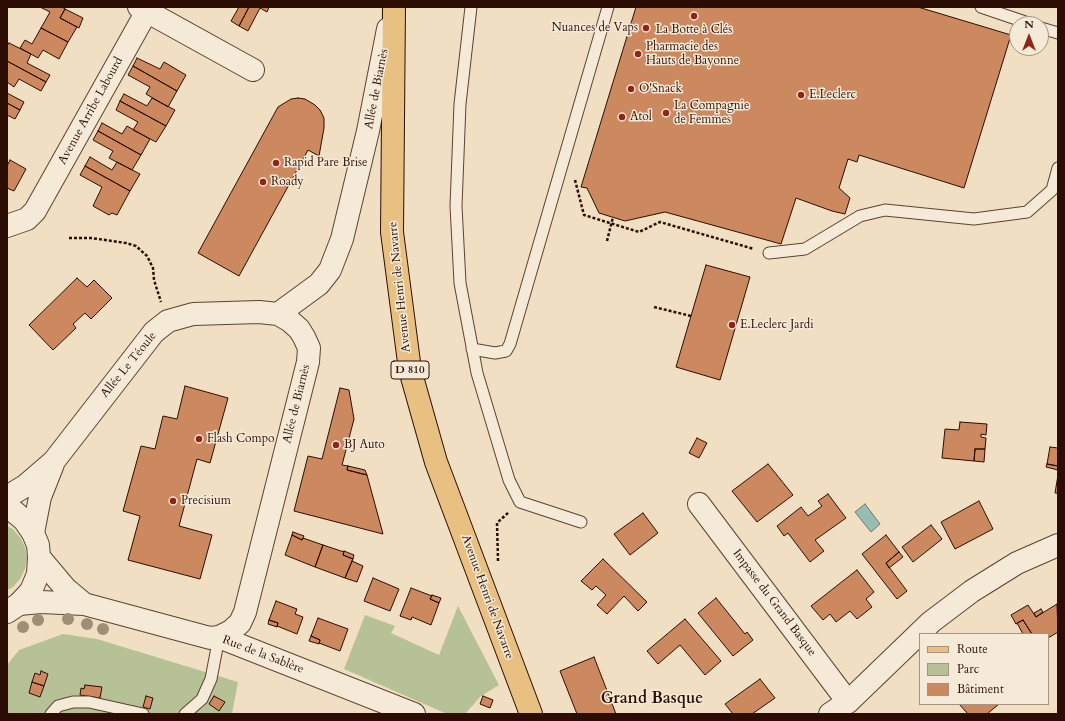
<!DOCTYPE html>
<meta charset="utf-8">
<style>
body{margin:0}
#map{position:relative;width:1065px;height:721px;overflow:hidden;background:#f0dfc2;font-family:Cardo,serif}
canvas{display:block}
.frame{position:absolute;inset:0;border:8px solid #2c0d03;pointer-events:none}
.legend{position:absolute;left:919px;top:633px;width:130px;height:72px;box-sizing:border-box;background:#f5ead7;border:1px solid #a59282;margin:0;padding:5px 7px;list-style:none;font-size:12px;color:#2c0d03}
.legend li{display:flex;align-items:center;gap:8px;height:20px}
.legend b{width:20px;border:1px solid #a59282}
.north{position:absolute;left:1009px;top:16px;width:40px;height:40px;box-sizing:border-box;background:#f5ead7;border:1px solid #a59282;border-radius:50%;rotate:0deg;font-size:11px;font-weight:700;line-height:16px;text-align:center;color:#2c0d03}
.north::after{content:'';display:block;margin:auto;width:14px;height:18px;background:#8f2418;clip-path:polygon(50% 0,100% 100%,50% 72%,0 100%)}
</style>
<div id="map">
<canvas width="1065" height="721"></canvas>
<div class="frame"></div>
<ul class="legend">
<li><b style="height:5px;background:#e8c081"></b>Route</li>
<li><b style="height:11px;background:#b6c296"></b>Parc</li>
<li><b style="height:11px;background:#cc885e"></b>Bâtiment</li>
</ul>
<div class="north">N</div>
</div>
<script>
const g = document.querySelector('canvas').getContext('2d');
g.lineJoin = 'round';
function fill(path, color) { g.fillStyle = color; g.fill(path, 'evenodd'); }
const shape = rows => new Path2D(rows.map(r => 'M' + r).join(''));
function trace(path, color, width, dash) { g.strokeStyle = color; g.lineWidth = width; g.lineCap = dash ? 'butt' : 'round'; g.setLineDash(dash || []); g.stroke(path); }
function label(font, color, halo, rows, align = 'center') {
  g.font = font + ' Cardo,serif'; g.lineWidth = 3; g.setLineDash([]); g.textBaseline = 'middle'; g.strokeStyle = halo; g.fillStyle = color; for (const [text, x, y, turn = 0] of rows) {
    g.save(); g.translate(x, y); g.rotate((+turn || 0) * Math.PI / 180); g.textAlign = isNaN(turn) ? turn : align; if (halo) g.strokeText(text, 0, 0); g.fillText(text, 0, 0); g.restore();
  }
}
const green = shape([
 [7,526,13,529,20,537,25,547,27,558,25,569,20,579,13,587,7,590],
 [458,606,499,685,481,696,465,714,447,714,344,669,365,615,395,626,391,633,439,655],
 [63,634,97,639,238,682,232,714,7,714,7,665,19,650]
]);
const water = shape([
 [865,504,880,524,871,532,855,512,865,504]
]);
const building = shape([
 [40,7,62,7,65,9,60,18,77,27,68,42,41,28,50,12,40,7],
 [239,7,249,7,239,26,231,21,239,7],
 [249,7,269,7,267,12,260,8,248,31,239,26,249,7],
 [636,7,918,7,1011,35,964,188,859,155,857,162,848,159,839,188,850,198,845,214,832,211,796,198,781,244,665,212,625,221,599,213,587,188,581,187,636,7],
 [65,9,83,18,79,28,60,18,65,9],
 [41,28,68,42,59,59,43,50,38,58,20,48,25,40,32,44,41,28],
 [9,43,31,54,27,63,50,75,46,82,7,61,7,46,9,43],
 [137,58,160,69,164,62,186,75,177,91,133,66,137,58],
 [7,61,46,82,41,91,19,79,14,87,7,82,7,61],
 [133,66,177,91,168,107,146,94,150,87,128,75,133,66],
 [7,93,24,102,20,110,7,103,7,93],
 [124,94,147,106,152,98,175,110,166,126,120,101,124,94],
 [298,98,305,99,315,105,320,110,324,118,324,128,319,156,308,150,239,276,198,253,278,107,291,99,298,98],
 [120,101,166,126,156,142,133,130,138,122,116,110,120,101],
 [7,103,20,110,15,119,7,115,7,103],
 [102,123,122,134,127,126,150,139,141,155,98,131,102,123],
 [98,131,141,155,132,170,109,158,113,151,93,140,98,131],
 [90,157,112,170,117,162,140,174,130,191,85,166,90,157],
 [10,160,26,169,14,191,7,188,7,166,10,160],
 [85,166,130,191,117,215,112,213,109,215,93,206,102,187,80,175,85,166],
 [706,265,750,277,720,380,676,367,706,265],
 [77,278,87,287,94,280,112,298,91,319,85,313,73,324,76,328,53,350,29,325,77,278],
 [185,386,228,398,210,463,197,459,179,526,212,535,200,579,128,560,140,516,123,511,141,446,155,449,163,416,177,419,185,386],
 [340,388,349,390,354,419,342,465,348,466,347,470,367,475,383,534,294,511,308,456,322,459,340,388],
 [960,422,987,424,986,435,981,434,981,437,986,438,985,449,975,449,974,461,942,458,945,429,959,430,960,422],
 [697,438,707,443,699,458,689,453,697,438],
 [1050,447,1058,448,1058,466,1047,464,1050,447],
 [975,449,985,449,984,462,974,461,975,449],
 [768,464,793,495,757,522,732,491,768,464],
 [1047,464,1058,466,1058,470,1046,467,1047,464],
 [348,466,365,470,367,475,347,470,348,466],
 [1058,475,1058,493,1055,493,1058,475],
 [828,494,846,518,815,540,824,551,810,562,788,533,784,536,777,526,801,507,808,516,822,506,818,501,828,494],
 [979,501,993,529,955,549,941,522,979,501],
 [643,513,658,533,630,555,614,534,643,513],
 [931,525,942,539,913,562,902,547,931,525],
 [293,532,304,536,302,540,292,535,293,532],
 [292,535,302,540,303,538,323,545,315,567,285,555,292,535],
 [886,535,899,552,886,563,907,591,897,599,862,554,886,535],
 [323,545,344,552,343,555,353,559,345,578,315,567,323,545],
 [344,551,354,555,353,559,343,555,344,551],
 [899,552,903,557,889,568,886,563,899,552],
 [603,559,647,602,638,611,624,596,607,614,597,605,606,595,596,586,592,590,581,581,603,559],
 [352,561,363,566,357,582,345,578,352,561],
 [857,570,874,592,866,599,872,607,857,619,850,611,836,622,830,614,823,620,811,606,857,570],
 [373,578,399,589,390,611,364,601,373,578],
 [411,588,432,596,430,599,439,603,431,625,412,617,411,620,400,616,411,588],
 [432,595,441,598,439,603,430,599,432,595],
 [716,598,745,634,747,632,753,640,733,656,698,613,716,598],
 [276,601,297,609,295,614,303,617,297,634,277,626,278,623,269,620,276,601],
 [1057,604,1058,632,1048,638,1048,634,1032,634,1023,620,1016,624,1011,615,1028,605,1036,617,1057,604],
 [1041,609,1043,612,1036,617,1034,613,1041,609],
 [318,618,348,629,340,651,319,643,320,640,311,636,318,618],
 [685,619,721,661,705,675,680,645,658,664,647,651,685,619],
 [269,620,278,623,277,627,268,624,269,620],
 [1023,620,1032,634,1023,634,1017,623,1023,620],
 [311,636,320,640,319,644,309,641,311,636],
 [594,657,616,714,577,714,560,671,594,657],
 [41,671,48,674,44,686,32,682,35,673,40,675,41,671],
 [760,679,775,698,752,714,733,714,725,704,760,679],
 [32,682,44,686,40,697,29,693,32,682],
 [85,685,102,687,100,698,80,695,81,688,84,689,85,685],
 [146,696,153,698,150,709,143,707,146,696],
 [214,696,225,702,219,711,209,704,214,696],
 [483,696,493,700,490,708,480,704,483,696],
 [959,704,999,704,987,714,968,714,959,704]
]);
const path = shape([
 [575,180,584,215,639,232,660,222,754,249],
 [69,238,91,238,126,243,136,246,147,256,153,268,154,280,161,302],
 [607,241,613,217],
 [654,307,691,316],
 [498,561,497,523,509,512]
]);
const service = shape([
 [471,7,460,104,456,206,460,283,477,373,509,480,520,502,581,522],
 [981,7,1031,24],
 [1041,28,1058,33],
 [769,253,805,249,860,216,885,210,974,219,1027,212,1052,190,1058,168],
 [472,349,495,353,506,351,510,344,608,7],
 [51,714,58,706,73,702,89,702,143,714],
 [185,714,202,699,211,679,219,637]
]);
const minor = shape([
 [139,7,253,70],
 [7,226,27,219,35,211,147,11],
 [278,314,319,284,330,270,342,239,368,131,388,29],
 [7,497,25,486,54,461,154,332,168,321,193,314,259,312,278,314,290,321,299,329,304,337,309,348,308,362,245,612,240,623,231,631,219,637],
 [699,504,848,702],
 [33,533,40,497,53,464],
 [39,557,66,589,84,604],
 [19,604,41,602,84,604,210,638,219,637,414,714],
 [830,714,848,702,931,622,972,591,1017,563,1058,545]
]);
const tertiary = shape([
 [7,508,12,510,24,520,33,533,38,545,39,557,38,574,31,591,19,604,7,612]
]);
const primary = shape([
 [394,7,392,232,410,370,436,462,531,714]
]);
const trees = [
 [68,619],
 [38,620],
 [87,624],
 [23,627],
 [103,629]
];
const markers = [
 [694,16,4,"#8f2418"],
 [646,28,4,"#8f2418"],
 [638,54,4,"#8f2418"],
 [631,89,4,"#8f2418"],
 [801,95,4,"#8f2418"],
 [666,113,4,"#8f2418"],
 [622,117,4,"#8f2418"],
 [276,163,4,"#8f2418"],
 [263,182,4,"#8f2418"],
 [732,325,4,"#8f2418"],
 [199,439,4,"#8f2418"],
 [336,445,4,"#8f2418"],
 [173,501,4,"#8f2418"]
];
const shields = [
 [410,370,38]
];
const shieldNames = [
 ["D 810",410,370]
];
const poiNames = [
 ["Nuances de Vaps",638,28,"right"],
 ["La Botte à Clés",694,30,"center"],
 ["Pharmacie des",646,47],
 ["Hauts de Bayonne",646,61],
 ["O'Snack",639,89],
 ["E.Leclerc",809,95],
 ["La Compagnie",674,106],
 ["de Femmes",674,120],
 ["Atol",630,117],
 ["Rapid Pare Brise",284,163],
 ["Roady",271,182],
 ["E.Leclerc Jardi",740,325],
 ["Flash Compo",207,439],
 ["BJ Auto",344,445],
 ["Precisium",181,501]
];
const streetNames = [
 ["Allée de Biarnès",377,89,-79],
 ["Avenue Arribe Labourd",91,111,-61],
 ["Avenue Henri de Navarre",400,287,-96],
 ["Allée Le Téoule",129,365,-51],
 ["Allée de Biarnès",297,404,-76],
 ["Avenue Henri de Navarre",487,597,70],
 ["Impasse du Grand Basque",774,603,53],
 ["Rue de la Sablère",263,655,21]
];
const districtNames = [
 ["Grand Basque",652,699]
];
fill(green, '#b6c296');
fill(water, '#9abdb3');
trace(water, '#6e776d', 1);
fill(building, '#cc885e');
trace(building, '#2c0d03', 1);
trace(service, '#5d4233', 13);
trace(minor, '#5d4233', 24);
trace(tertiary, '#5d4233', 24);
trace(primary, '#2c0d03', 24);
trace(path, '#2c0d03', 2.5, [3, 2]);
trace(service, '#f5ead7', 11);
trace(minor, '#f5ead7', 22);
trace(tertiary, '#f5ead7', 22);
trace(primary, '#e8c081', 22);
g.fillStyle = '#9f8e75';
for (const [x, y] of trees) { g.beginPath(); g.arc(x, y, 6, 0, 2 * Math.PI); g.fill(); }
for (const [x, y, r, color] of markers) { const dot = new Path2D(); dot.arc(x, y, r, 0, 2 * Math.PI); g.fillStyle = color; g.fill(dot); trace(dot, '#f5ead7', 1.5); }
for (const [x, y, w] of shields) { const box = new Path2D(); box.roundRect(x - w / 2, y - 9, w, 18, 3); g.fillStyle = '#f5ead7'; g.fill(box); trace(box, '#2c0d03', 1); }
label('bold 11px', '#2c0d03', null, shieldNames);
label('12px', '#2c0d03', '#f5ead7', poiNames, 'left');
label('12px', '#2c0d03', '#f5ead7', streetNames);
label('bold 16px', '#2c0d03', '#f5ead7', districtNames);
</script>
